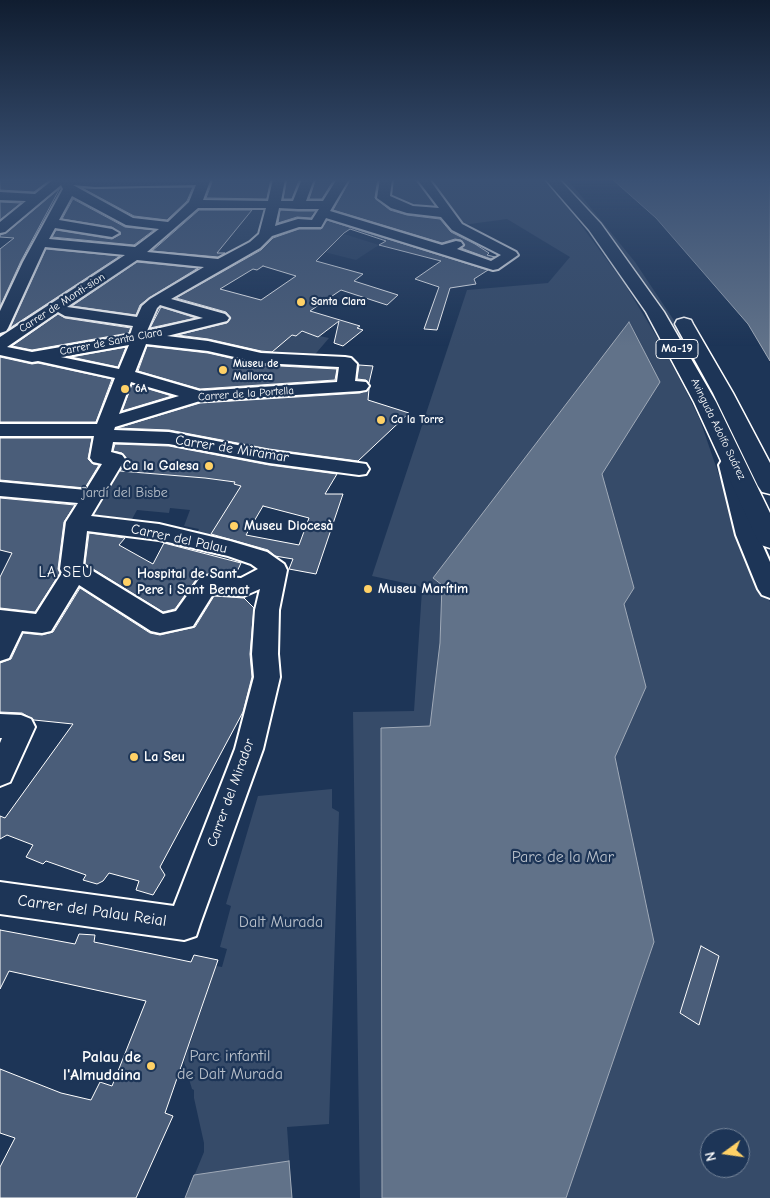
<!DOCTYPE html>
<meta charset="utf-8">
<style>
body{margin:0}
#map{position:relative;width:770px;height:1198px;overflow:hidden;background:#1d3557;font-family:"Comic Neue",sans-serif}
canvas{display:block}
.north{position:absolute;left:700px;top:1128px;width:50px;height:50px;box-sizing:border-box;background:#1d3557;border:1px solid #77869a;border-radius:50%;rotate:256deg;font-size:14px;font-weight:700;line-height:20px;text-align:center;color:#fff}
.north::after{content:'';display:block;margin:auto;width:18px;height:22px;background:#ffd166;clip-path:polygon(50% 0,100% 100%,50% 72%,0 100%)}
</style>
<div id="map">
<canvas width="770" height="1198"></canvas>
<div class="north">N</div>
</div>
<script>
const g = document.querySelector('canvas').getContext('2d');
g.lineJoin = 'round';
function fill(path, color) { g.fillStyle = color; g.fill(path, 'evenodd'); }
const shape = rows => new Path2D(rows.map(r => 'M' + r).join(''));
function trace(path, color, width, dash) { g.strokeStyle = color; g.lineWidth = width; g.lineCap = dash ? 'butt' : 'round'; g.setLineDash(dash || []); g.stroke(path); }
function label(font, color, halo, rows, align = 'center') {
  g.font = font + ' "Comic Neue",sans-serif'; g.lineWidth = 4.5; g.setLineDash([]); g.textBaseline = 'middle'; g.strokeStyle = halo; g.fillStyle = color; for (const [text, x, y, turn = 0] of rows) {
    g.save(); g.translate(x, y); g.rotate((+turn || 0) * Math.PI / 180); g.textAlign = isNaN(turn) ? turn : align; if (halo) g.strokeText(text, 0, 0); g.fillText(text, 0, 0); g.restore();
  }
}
const built = shape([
 [196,205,270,205,262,236,218,263,196,261,206,249,155,243],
 [317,226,344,234,379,245,356,260,300,246,268,241,276,234,305,239]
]);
const green = shape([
 [386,179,423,179,446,210,396,205,383,191],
 [429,179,542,179,567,206,624,283,660,342,685,389,700,420,723,487,770,602,770,1198,360,1198,353,712,414,711,422,590,419,586,372,576,467,290,548,283,570,257,507,219,463,225],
 [710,1138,740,1138,740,1168,710,1168],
 [558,179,566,179,578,192,635,262,675,322,712,389,707,389,571,192],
 [300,332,329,338,312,358,266,357,268,353,262,352,266,348],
 [117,467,132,468,130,472,205,478,235,482,234,484,241,486,207,540,194,537,199,529,184,526,190,510,170,508,169,513,137,510,131,521,120,519,118,525,87,522],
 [332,789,332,808,339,812,329,1124,287,1127,292,1198,185,1198,204,1152,204,1143,194,1098,194,1090,192,1089,184,1062,216,966,222,967,227,949,220,947,231,906,226,904,258,796]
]);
const water = shape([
 [612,179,770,179,770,361,748,324,656,218,612,179],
 [629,322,660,382,602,474,634,588,624,604,646,687,615,757,654,942,566,1198,382,1198,381,728,430,726,440,643,442,585,433,578,629,322],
 [289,1161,292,1198,185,1198,194,1175,289,1161]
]);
const building = shape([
 [0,178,33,178,50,180,34,192,0,190,0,178],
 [210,178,271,178,267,199,206,198,212,182,210,178],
 [287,178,300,178,292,199,283,199,287,178],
 [316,178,335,178,322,199,309,199,316,178],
 [351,178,378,178,375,198,390,210,407,215,440,219,451,232,475,244,489,253,487,255,495,257,491,259,461,248,465,245,461,240,455,239,442,243,333,210,351,178],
 [193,187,187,201,167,220,134,216,82,188,193,187],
 [60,188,21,261,0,307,0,249,14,238,0,237,0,235,6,233,60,188],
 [73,199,125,227,154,230,134,245,52,237,56,230,112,239,121,234,112,227,62,219,73,199],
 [0,202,21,203,0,220,0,202],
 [199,210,252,210,217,253,225,253,218,257,152,251,199,210],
 [280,210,298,211,316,211,311,218,297,217,278,223,280,210],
 [327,220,488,270,474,279,476,284,450,288,437,330,424,329,439,287,415,279,441,261,379,245,386,241,350,229,344,233,316,261,363,274,354,281,398,295,387,305,341,290,310,311,360,326,357,328,363,330,343,346,334,343,339,321,318,337,302,331,296,336,292,335,272,352,261,351,208,339,177,335,227,323,231,318,226,312,176,298,261,250,273,238,299,229,321,229,327,220],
 [263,266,296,276,261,300,220,289,253,269,257,270,263,266],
 [46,249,120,256,10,328,46,249],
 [137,262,198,268,149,298,140,305,136,315,72,306,137,262],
 [161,307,196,318,150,328,161,307],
 [58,314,65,318,131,328,129,333,32,350,12,346,58,314],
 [147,346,208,353,261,365,337,369,335,380,200,389,138,371,147,346],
 [126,347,118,367,71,357,126,347],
 [0,357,32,364,38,363,112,379,96,422,0,422,0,357],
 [359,365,373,366,369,383,366,380,357,379,359,365],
 [132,384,172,396,122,411,132,384],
 [369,389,368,400,409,413,358,461,269,449,169,430,117,428,200,403,360,393,369,389],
 [0,438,92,438,88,459,93,464,99,465,85,488,0,480,0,438],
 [115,444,169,446,269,465,337,474,325,494,343,494,316,574,289,569,293,559,275,556,268,550,211,534,241,486,234,484,235,482,205,478,120,471,127,459,122,453,113,451,115,444],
 [263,506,309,518,299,545,246,535,263,506],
 [0,498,75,505,64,522,58,569,60,573,35,612,0,608,0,577,12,553,0,550,0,498],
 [89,533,125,538,119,545,153,564,164,543,241,563,235,576,207,574,198,577,175,609,163,612,85,564,89,533],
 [80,588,150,633,160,635,195,627,214,596,244,598,254,608,250,654,252,677,243,712,160,867,165,875,153,895,136,890,139,881,109,873,103,881,97,884,83,880,86,875,46,861,43,864,26,857,33,845,7,835,0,839,0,816,5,818,73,724,34,720,22,713,0,712,0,663,11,659,23,633,42,635,53,632,80,588],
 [0,930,75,944,79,934,95,935,94,942,143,952,191,962,194,955,218,960,165,1113,173,1116,136,1198,0,1198,0,1167,15,1138,0,1133,0,1069,61,1093,91,1100,100,1082,112,1086,146,1001,9,971,0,989,0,930],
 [701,946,719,956,699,1025,680,1013,701,946]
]);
const minor = shape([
 [54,179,208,179,210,181,203,200,268,201,273,179,285,179,281,201,293,201,302,179,314,179,306,201,323,201,337,179,349,179,330,211,442,245,456,241,461,242,463,245,457,249,491,261,501,255,452,230,441,217,407,213,391,208,377,198,380,179,392,179,390,196,413,206,439,208,417,179,429,179,462,224,516,252,518,255,498,269,493,270,326,218,321,227,299,227,272,236,260,248,171,299,225,314,229,318,227,321,167,336,208,341,261,353,345,357,351,358,357,364,355,381,366,382,369,386,366,390,360,391,200,401,115,427,114,430,169,432,269,451,359,463,366,464,369,469,366,474,359,475,269,463,169,444,113,442,111,452,122,455,125,459,91,516,159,524,230,541,267,552,284,564,287,570,279,610,278,654,280,677,263,749,200,924,196,936,184,940,0,914,0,882,174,906,235,749,254,677,252,654,255,610,260,589,244,596,213,594,193,626,160,633,151,631,79,585,51,631,42,633,22,631,9,658,0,661,0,610,36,614,62,573,60,569,66,522,78,503,0,496,0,482,86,490,102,464,93,462,90,458,94,436,0,436,0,424,97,424,115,378,38,361,32,362,0,355,0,337,125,255,45,247,8,328,6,331,0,333,0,311,23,262,63,189,61,185,5,232,0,233,0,222,26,201,0,200,0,192,35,194,54,179],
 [73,185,95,187,196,185,189,202,168,222,133,218,73,185],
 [72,196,126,225,159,229,135,247,49,239,55,228,112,237,119,233,112,229,59,220,72,196],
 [198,208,266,208,259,234,250,242,218,259,147,252,198,208],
 [279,208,298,209,319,209,312,220,298,219,275,226,279,208],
 [137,260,204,267,150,299,142,306,137,317,67,307,137,260],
 [160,305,203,318,147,331,157,308,160,305],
 [58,312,65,316,133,326,130,335,32,352,7,347,58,312],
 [146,344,208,351,261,363,339,367,337,382,200,391,135,372,146,344],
 [129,345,119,369,61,357,129,345],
 [131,382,179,396,119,414,131,382],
 [87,531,159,540,228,556,251,564,258,569,241,578,207,576,199,579,176,611,163,614,83,565,87,531],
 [729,459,736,460,739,465,758,535,770,562,770,598,762,595,758,589,736,535,719,465,722,460,729,459],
 [0,714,21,715,31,719,35,727,10,782,0,786,0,743,2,738,0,738,0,714]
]);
const highway = shape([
 [545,179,559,179,601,224,664,312,716,402,770,513,770,548,761,545,757,539,694,402,646,312,589,230,545,179],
 [684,318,691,320,693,324,733,393,770,463,770,494,762,492,758,486,713,393,675,324,677,320,684,318]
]);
const markers = [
 [301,302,5,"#ffd166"],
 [223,370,5,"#ffd166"],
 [125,389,5,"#ffd166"],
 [381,420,5,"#ffd166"],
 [209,466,5,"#ffd166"],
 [234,526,5,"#ffd166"],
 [127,582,5,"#ffd166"],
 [368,589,5,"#ffd166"],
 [134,757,5,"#ffd166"],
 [151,1066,5,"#ffd166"]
];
const farPoinames = [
 ["Santa Clara",311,302],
 ["Museu de",233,364],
 ["Mallorca",233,377],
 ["6A",135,389],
 ["Ca la Torre",391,420]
];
const farStreetnames = [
 ["Carrer de Monti-sion",62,303,-33],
 ["Carrer de Santa Clara",111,342,-11],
 ["Carrer de la Portella",246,394,-4],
 ["Avinguda Adolfo Suárez",718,429,64]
];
const shields = [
 [677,349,42]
];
const shieldNames = [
 ["Ma-19",677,349]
];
const streetNames = [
 ["Carrer de Miramar",232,449,9],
 ["Carrer del Palau",179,539,12],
 ["Carrer del Mirador",231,793,-70]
];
const poiNames = [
 ["Ca la Galesa",199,466,"right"],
 ["Museu Diocesà",244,526],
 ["Hospital de Sant",137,574],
 ["Pere i Sant Bernat",137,590],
 ["Museu Marítim",378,589],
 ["La Seu",144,757]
];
const parkNames = [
 ["jardí del Bisbe",125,493]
];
const neighbourhoodNames = [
 ["LA SEU",66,573]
];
const nearParknames = [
 ["Parc de la Mar",563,857],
 ["Dalt Murada",281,922],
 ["Parc infantil",230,1056],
 ["de Dalt Murada",230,1074]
];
const nearStreetnames = [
 ["Carrer del Palau Reial",92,911,8]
];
const nearPoinames = [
 ["Palau de",141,1057],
 ["l'Almudaina",141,1075]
];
fill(built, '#2a4161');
fill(green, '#364b69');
fill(water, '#617289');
trace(water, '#a0aab8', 1);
fill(building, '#4a5d79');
trace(building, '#fff', 1);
trace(minor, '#fff', 4);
trace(highway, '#fff', 3);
fill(minor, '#1d3557');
fill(highway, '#1d3557');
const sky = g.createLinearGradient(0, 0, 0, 346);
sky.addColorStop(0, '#101d30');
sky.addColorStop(0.52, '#3a5174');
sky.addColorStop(1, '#3a517400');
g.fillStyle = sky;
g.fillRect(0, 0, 770, 346);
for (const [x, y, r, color] of markers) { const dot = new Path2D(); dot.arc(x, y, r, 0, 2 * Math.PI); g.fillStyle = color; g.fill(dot); trace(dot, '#1d3557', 2); }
label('bold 11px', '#fff', '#1d3557', farPoinames, 'left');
label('11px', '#fff', '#1d3557', farStreetnames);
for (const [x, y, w] of shields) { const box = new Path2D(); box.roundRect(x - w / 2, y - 9.5, w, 19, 4); g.fillStyle = '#1d3557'; g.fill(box); trace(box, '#fff', 1); }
label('bold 12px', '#fff', null, shieldNames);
label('14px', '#fff', '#1d3557', streetNames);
label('bold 14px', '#fff', '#1d3557', poiNames, 'left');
label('14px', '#b9c0ca', '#1d3557', parkNames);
g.letterSpacing = '1px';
label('15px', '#fff', '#1d3557', neighbourhoodNames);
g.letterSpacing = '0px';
label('16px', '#b9c0ca', '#1d3557', nearParknames);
label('16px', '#fff', '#1d3557', nearStreetnames);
label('bold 16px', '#fff', '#1d3557', nearPoinames, 'right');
</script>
